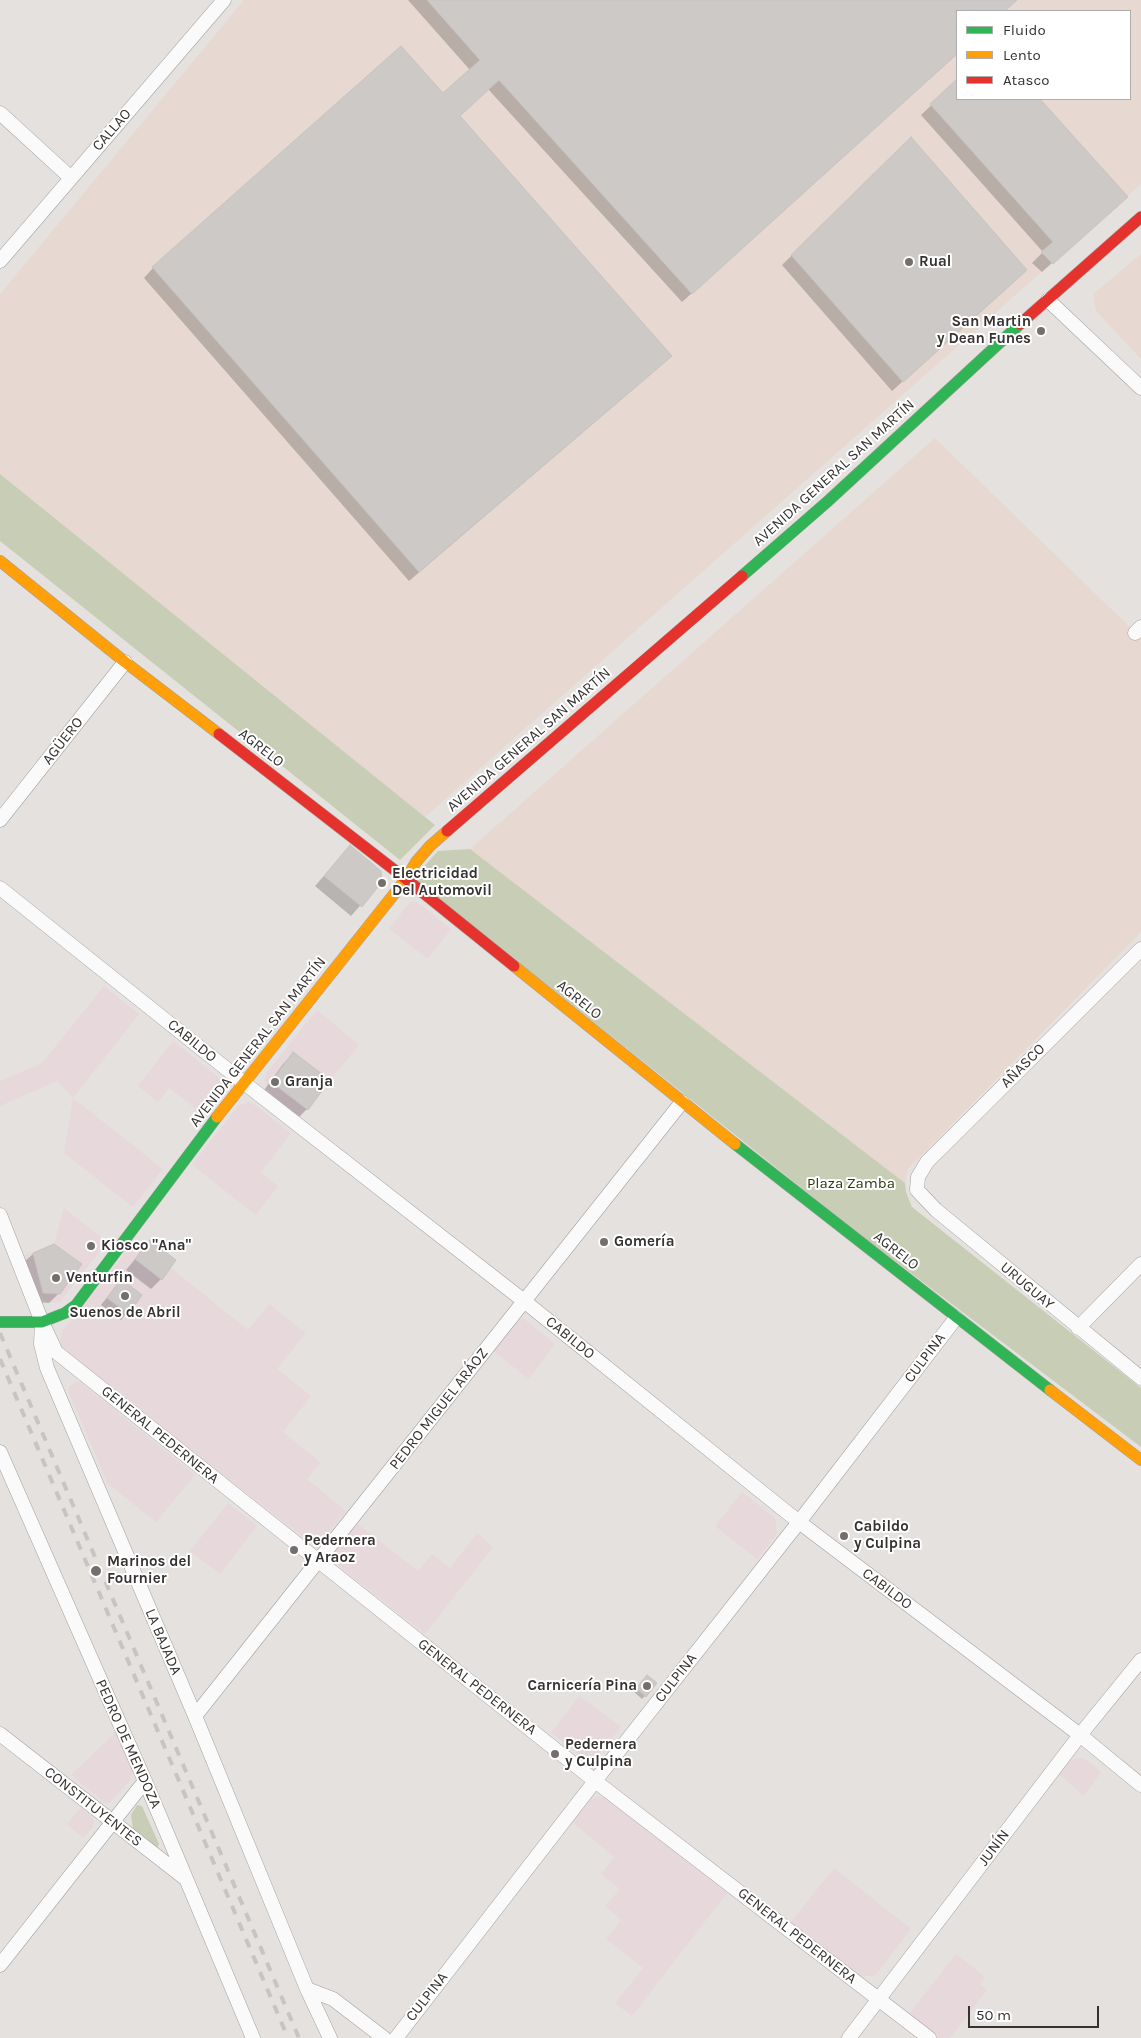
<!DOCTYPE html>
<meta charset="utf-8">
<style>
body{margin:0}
#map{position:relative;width:1141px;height:2038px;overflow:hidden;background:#e5e1de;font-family:Karla,sans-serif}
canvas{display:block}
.legend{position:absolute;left:956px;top:10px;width:175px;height:90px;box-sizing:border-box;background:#fff;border:1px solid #aeadad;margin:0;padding:6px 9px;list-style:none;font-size:15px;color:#353231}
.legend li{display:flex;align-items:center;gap:10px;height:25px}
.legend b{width:25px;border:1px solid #aeadad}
.scale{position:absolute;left:968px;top:2006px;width:131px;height:22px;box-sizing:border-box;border:2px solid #353231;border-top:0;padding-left:6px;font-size:15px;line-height:18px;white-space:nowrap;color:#353231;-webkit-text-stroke:4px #fff;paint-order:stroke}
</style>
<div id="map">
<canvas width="1141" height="2038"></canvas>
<ul class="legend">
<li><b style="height:6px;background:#30b455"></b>Fluido</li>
<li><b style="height:6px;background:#ff9f0a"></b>Lento</li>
<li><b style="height:6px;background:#e5322d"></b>Atasco</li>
</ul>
<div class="scale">50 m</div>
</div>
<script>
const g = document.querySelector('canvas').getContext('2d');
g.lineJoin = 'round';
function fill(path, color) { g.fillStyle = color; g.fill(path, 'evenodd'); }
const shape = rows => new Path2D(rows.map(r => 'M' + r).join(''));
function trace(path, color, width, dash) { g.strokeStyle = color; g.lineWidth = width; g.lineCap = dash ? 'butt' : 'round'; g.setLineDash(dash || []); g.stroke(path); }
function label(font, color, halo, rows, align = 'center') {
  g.font = font + ' Karla,sans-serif'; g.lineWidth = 4; g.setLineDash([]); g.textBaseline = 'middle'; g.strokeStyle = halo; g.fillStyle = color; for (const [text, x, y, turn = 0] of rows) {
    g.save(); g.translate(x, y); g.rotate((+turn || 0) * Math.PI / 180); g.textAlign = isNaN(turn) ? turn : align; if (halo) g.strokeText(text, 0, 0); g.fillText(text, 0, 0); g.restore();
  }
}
const commercial = shape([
 [410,902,417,902,451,929,428,959,389,929],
 [104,986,139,1014,73,1098,163,1169,133,1207,64,1153,73,1098,57,1081,0,1106,0,1081,42,1063],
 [317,1010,359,1045,300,1117,266,1089,265,1079,266,1073],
 [173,1041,226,1083,227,1088,206,1117,169,1088,158,1102,138,1086],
 [248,1102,255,1105,291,1133,261,1172,278,1186,256,1215,192,1165,238,1106],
 [64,1208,107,1242,60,1302,56,1303,46,1301,40,1296,23,1256,54,1244],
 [136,1240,248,1330,269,1304,306,1333,277,1369,311,1396,283,1432,320,1462,307,1479,346,1511,321,1542,317,1544,311,1543,62,1350,60,1338,63,1330],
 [524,1319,555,1344,529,1379,493,1351,516,1322],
 [75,1382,80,1382,195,1475,156,1522,108,1484,69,1393,69,1387],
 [742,1492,774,1517,776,1521,777,1534,757,1559,715,1526],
 [228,1503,257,1526,220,1574,190,1551],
 [355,1522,418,1571,432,1554,450,1568,477,1533,493,1547,425,1634,340,1567,336,1561,334,1555,336,1547],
 [579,1696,621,1727,598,1755,593,1757,582,1757,551,1733],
 [117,1731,132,1765,132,1775,129,1782,109,1803,105,1803,71,1775],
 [1079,1758,1087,1760,1101,1772,1084,1796,1057,1772,1066,1762],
 [598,1797,606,1798,727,1893,632,2016,615,2003,643,1968,606,1939,621,1920,605,1906,620,1889,601,1874,614,1857,572,1822,591,1799],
 [81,1807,92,1817,94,1822,93,1827,83,1838,67,1824],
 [834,1868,911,1929,878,1972,872,1976,862,1976,854,1973,791,1922],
 [956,1954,985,1977,980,1984,987,1990,950,2038,937,2038,908,2015]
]);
const industrial = shape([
 [244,0,1141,0,1141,184,425,817,0,474,0,294],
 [957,11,1130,11,1130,99,957,99],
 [1141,254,1141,359,1096,311,1093,294],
 [935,438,1141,638,1141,932,908,1169,905,1183,470,849]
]);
const green = shape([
 [0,474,425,817,435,825,400,860,0,541],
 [470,849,905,1183,906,1192,912,1207,1141,1388,1141,1447,858,1233,417,881,419,872,438,851],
 [137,1805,142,1806,159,1844,157,1848,135,1833,133,1829,131,1815]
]);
const shadow = shape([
 [408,0,1017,0,1004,11,957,11,957,54,682,302,488,89,459,116,661,365,409,581,144,278,153,268,442,94,470,70],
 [957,81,957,99,1038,99,1127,196,1042,272,1032,263,1043,252,921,115],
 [911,139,1016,280,892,391,782,265],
 [350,846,381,882,351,916,315,886],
 [293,1054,307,1109,297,1119,262,1093,283,1064],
 [150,1241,161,1279,151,1289,126,1270],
 [33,1254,59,1293,49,1303,34,1302,23,1263],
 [121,1280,141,1295,121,1320,101,1305],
 [644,1679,645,1696,642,1699,634,1692]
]);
const building = shape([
 [427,0,1017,0,1005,11,957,11,957,54,692,294,499,80,460,116,672,356,419,572,152,267,401,46,443,93,480,60,427,0],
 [957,79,957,99,1040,99,1128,197,1053,264,1041,252,1053,242,930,104,957,79],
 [911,137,1027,270,903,382,791,255,911,137],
 [350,845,381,871,382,882,362,907,324,876,350,845],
 [293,1052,330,1080,308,1110,271,1082,293,1052],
 [150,1240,176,1260,162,1280,135,1259,150,1240],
 [54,1244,82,1264,60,1294,43,1293,33,1253,54,1244],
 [121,1279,142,1295,129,1314,107,1298,121,1279],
 [647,1675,657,1683,646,1697,636,1688,647,1675]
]);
const street = shape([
 [0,113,71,178],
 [0,261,224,0],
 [1048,300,1141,388],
 [1135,633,1141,627],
 [0,820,125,662],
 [0,888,243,1082,524,1301,799,1522,1080,1735,1141,1785],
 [1141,949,927,1162,918,1177,917,1190,936,1210,1141,1378],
 [0,1215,42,1322,41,1344,47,1368,195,1716,307,1989,330,2038],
 [42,1322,56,1352,595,1781,929,2038],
 [1078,1328,1141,1264],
 [0,1452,145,1781,253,2038],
 [195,1716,682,1102],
 [0,1734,186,1879],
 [0,1965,145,1781],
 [307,1989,333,1999,384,2038],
 [396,2038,595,1781,799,1522,956,1318],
 [849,2038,1080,1735,1141,1660]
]);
const fast = shape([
 [742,576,827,502,1020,324],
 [735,1144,1050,1390],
 [0,1322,42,1322,65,1313,76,1305,217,1117]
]);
const slow = shape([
 [0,561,125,662,219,734],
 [514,966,735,1144],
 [217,1117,406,879,416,862,430,846,447,831],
 [1050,1390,1141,1460]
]);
const jam = shape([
 [1020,324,1141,217],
 [219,734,406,879,514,966],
 [447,831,742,576]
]);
const rail = shape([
 [0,1333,299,2038],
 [0,1359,288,2038]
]);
const markers = [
 [909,262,5,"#736f6e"],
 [1041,331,5,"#736f6e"],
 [382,883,5,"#736f6e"],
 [275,1082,5,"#736f6e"],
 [604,1242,5,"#736f6e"],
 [91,1246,5,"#736f6e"],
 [56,1278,5,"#736f6e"],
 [125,1296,5,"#736f6e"],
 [844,1536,5,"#736f6e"],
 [294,1550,5,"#736f6e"],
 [96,1571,6,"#736f6e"],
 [647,1686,5,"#736f6e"],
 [555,1754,5,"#736f6e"]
];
const streetNames = [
 ["CALLAO",112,130,-49],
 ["AVENIDA GENERAL SAN MARTÍN",834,473,-42],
 ["AVENIDA GENERAL SAN MARTÍN",529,740,-41],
 ["AGÜERO",63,741,-52],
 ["AGRELO",261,748,38],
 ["AGRELO",579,1000,39],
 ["CABILDO",192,1041,39],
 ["AVENIDA GENERAL SAN MARTÍN",258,1042,-52],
 ["AÑASCO",1023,1066,-45],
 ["AGRELO",896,1251,38],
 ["URUGUAY",1027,1286,40],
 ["CABILDO",570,1338,39],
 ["CULPINA",925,1358,-53],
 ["PEDRO MIGUEL ARÁOZ",439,1409,-52],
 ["GENERAL PEDERNERA",160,1435,39],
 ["CABILDO",887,1589,37],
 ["LA BAJADA",163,1642,67],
 ["CULPINA",676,1678,-52],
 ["GENERAL PEDERNERA",477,1687,38],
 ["PEDRO DE MENDOZA",128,1744,66],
 ["CONSTITUYENTES",93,1807,38],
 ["JUNÍN",994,1848,-53],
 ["GENERAL PEDERNERA",797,1936,38],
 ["CULPINA",427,1997,-52]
];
const poiNames = [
 ["Rual",919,262],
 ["San Martin",1031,322,"right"],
 ["y Dean Funes",1031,339,"right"],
 ["Electricidad",392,874],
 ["Del Automovil",392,891],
 ["Granja",285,1082],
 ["Gomería",614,1242],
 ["Kiosco \"Ana\"",101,1246],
 ["Venturfin",66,1278],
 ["Suenos de Abril",125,1313,"center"],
 ["Cabildo",854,1527],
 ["y Culpina",854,1544],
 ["Pedernera",304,1541],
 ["y Araoz",304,1558],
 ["Marinos del",107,1562],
 ["Fournier",107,1579],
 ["Carnicería Pina",637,1686,"right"],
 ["Pedernera",565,1745],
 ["y Culpina",565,1762]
];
const parkNames = [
 ["Plaza Zamba",851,1184]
];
fill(commercial, '#e7d8dc');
fill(industrial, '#e7d9d1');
fill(green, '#c8cdb6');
fill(shadow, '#0003');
fill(building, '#ccc9c7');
trace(building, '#c6c3c1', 1);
trace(street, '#a2a09e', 15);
trace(fast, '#a2a09e', 12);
trace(slow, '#a2a09e', 12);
trace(jam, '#a2a09e', 12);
trace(street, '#fbfafa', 14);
trace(fast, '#30b455', 11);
trace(slow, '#ff9f0a', 11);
trace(jam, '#e5322d', 11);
trace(rail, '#c6c5c4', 4, [9, 9]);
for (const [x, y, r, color] of markers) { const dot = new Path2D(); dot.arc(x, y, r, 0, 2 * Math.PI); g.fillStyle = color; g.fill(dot); trace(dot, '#fff', 2); }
label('15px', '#353231', '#fff', streetNames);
label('bold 15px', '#353231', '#fff', poiNames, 'left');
label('15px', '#2d370e', '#fff', parkNames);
</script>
